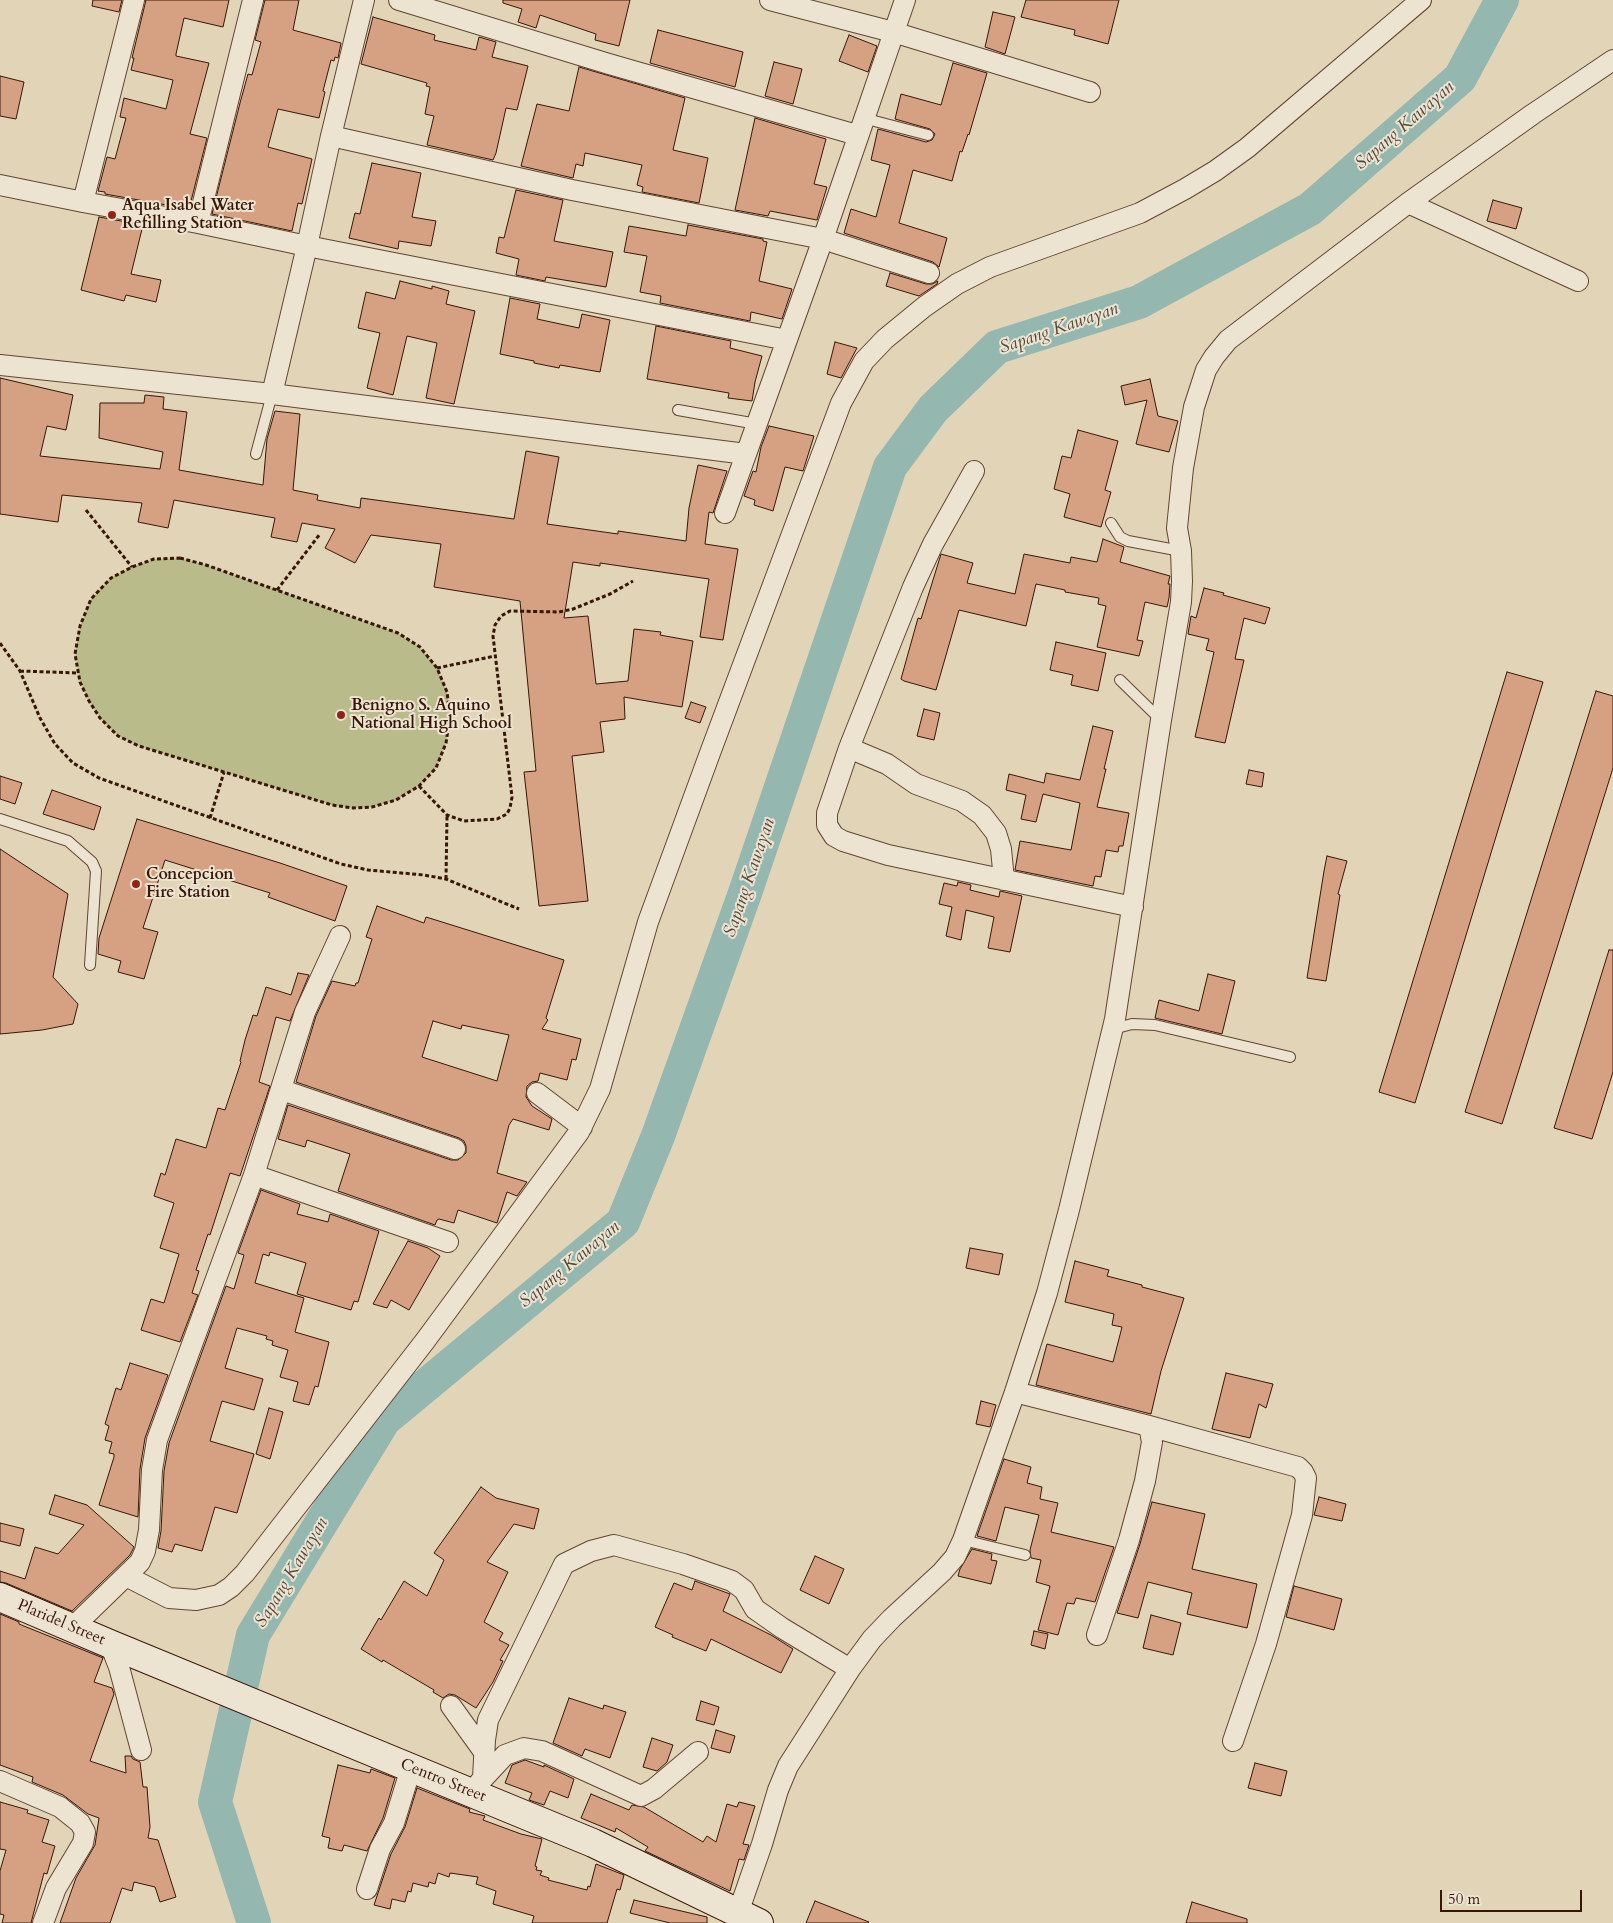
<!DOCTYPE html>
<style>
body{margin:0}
#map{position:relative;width:1613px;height:1923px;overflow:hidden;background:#e1d4b7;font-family:Cardo,serif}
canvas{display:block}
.scale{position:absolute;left:1440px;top:1890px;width:142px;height:22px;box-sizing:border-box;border:2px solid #371606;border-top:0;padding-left:6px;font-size:15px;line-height:18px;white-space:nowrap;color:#371606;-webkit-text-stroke:4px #ece3d0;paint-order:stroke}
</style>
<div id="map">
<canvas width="1613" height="1923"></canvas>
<div class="scale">50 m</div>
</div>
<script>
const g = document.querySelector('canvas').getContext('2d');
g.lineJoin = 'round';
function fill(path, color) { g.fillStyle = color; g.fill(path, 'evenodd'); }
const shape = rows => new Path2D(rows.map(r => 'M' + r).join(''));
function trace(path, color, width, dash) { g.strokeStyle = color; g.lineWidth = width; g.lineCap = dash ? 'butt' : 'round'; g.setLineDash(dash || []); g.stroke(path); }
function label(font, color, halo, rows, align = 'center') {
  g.font = font + ' Cardo,serif'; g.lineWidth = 4; g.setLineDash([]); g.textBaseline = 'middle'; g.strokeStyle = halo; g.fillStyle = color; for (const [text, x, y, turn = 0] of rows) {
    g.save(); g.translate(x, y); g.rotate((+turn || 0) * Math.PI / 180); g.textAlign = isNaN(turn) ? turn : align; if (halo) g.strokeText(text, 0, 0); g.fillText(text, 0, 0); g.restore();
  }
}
const green = shape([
 [180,558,206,565,398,633,420,647,437,668,447,692,450,716,446,743,436,768,419,786,396,800,372,807,353,808,332,805,139,746,118,736,100,718,89,701,80,682,75,654,80,626,91,599,111,578,132,567,154,559]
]);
const river = shape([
 [254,1923,215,1802,253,1635,384,1420,623,1222,658,1136,745,893,890,467,933,409,997,347,1139,302,1310,209,1460,78,1502,0]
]);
const building = shape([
 [93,0,122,0,119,12,92,6,93,0],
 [146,0,229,0,223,27,184,18,176,54,176,56,209,63,190,134,207,138,189,209,105,194,105,192,98,191,107,157,115,159,126,118,120,117,124,98,166,109,173,80,131,70,134,58,132,58,146,0],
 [265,0,299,0,293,30,341,43,338,58,335,57,334,61,331,60,323,91,325,92,319,118,278,109,268,147,312,159,302,204,298,203,292,231,212,214,240,103,248,74,252,75,261,42,255,40,265,0],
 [503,0,630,0,619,46,595,40,596,34,540,15,536,28,518,22,522,9,503,3,503,0],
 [1026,0,1119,0,1108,44,1074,35,1075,30,1021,17,1026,0],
 [993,12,1015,17,1005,54,985,47,993,12],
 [373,17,435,35,434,40,476,50,479,37,496,42,492,57,528,66,517,110,506,108,496,153,493,160,427,145,434,116,425,114,430,87,426,86,427,83,361,64,373,17],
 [658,30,743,52,735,87,650,63,658,30],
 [849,35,877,46,868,72,839,61,849,35],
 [774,62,802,69,793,104,765,96,774,62],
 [953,63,987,73,969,135,968,134,962,152,960,151,952,181,913,170,899,223,947,238,939,267,933,262,844,233,851,209,876,217,890,165,871,160,878,129,926,142,932,140,935,134,930,129,895,119,901,94,941,105,953,63],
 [579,67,685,98,673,150,708,158,699,203,642,192,643,187,637,185,642,165,585,153,583,166,576,164,573,178,521,166,537,104,569,111,579,67],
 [0,76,24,82,16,119,0,116,0,76],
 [755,118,826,139,814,184,827,187,817,220,770,211,768,216,735,210,755,118],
 [372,163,421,173,412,217,436,221,431,246,399,241,398,249,349,238,355,213,360,214,372,163],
 [516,190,563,200,554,241,613,252,606,287,546,277,545,281,516,275,519,259,496,253,499,237,504,238,516,190],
 [1493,200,1522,208,1516,229,1487,221,1493,200],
 [99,217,143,225,131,274,161,280,156,302,126,295,124,301,81,290,99,217],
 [688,225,763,239,763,241,767,242,759,281,792,289,782,319,751,312,750,321,660,303,661,296,640,292,647,256,624,252,629,226,686,236,688,225],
 [890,273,926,284,932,284,938,281,937,284,919,296,886,286,890,273],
 [400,281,432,289,432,286,449,291,446,304,475,311,454,404,426,398,437,343,407,336,393,395,367,388,380,333,358,328,366,292,395,299,400,281],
 [510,298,540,304,537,319,579,328,582,314,610,320,600,372,560,365,559,368,534,363,534,361,500,354,510,298],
 [656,326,731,341,730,348,762,356,755,382,752,401,728,398,729,393,647,379,656,326],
 [835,342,857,348,841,378,827,374,835,342],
 [0,378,73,395,66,430,47,426,40,456,160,469,163,452,99,438,100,403,144,403,145,395,164,397,163,409,187,412,179,470,263,485,267,439,275,411,300,414,293,490,318,495,317,500,360,508,361,498,514,519,526,451,559,457,547,524,618,534,618,531,686,541,689,508,698,465,727,471,713,513,709,512,705,544,738,549,723,640,700,637,709,579,600,563,600,566,573,562,564,618,588,616,596,684,628,681,634,629,661,632,660,635,693,641,682,707,624,697,625,719,600,722,604,752,572,756,588,901,539,906,524,772,536,771,520,601,434,587,441,544,371,535,355,563,325,548,335,529,302,523,297,542,271,537,275,518,174,500,168,528,138,522,142,503,62,495,58,522,0,514,0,378],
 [1150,379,1158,416,1178,421,1169,452,1136,444,1147,400,1125,405,1121,386,1150,379],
 [769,426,814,436,803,471,785,467,773,511,754,505,755,500,744,496,753,471,756,472,761,447,769,426],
 [1078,430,1118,441,1105,490,1111,492,1101,527,1064,517,1070,494,1054,489,1062,456,1071,458,1078,430],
 [1103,539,1124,547,1120,562,1170,576,1168,584,1170,584,1169,598,1167,607,1145,602,1137,640,1143,641,1139,656,1097,647,1106,606,1098,604,1099,598,1065,592,1065,590,1036,584,1026,626,959,610,936,690,904,681,901,679,918,618,921,619,941,554,973,563,967,583,1015,594,1024,554,1070,563,1071,557,1097,562,1103,539],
 [1204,588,1224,593,1223,595,1270,608,1265,624,1244,618,1235,659,1244,660,1225,743,1195,737,1214,652,1206,650,1209,639,1188,634,1191,616,1196,618,1204,588],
 [1056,642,1106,653,1098,691,1071,685,1073,675,1050,670,1056,642],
 [1507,672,1543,682,1415,1103,1379,1092,1507,672],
 [1596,691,1613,696,1613,768,1502,1124,1465,1112,1596,691],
 [691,702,706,707,700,723,685,718,691,702],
 [924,709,940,713,934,740,917,736,924,709],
 [1093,726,1113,731,1104,769,1106,769,1097,807,1129,813,1123,846,1119,846,1118,852,1106,850,1101,877,1095,876,1093,886,1015,870,1020,841,1071,850,1080,803,1043,794,1036,822,1021,819,1026,795,1006,790,1009,774,1044,783,1046,773,1080,780,1093,726],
 [1249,770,1264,773,1262,787,1246,784,1249,770],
 [0,776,22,783,15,804,0,799,0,776],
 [52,790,101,807,94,830,43,814,52,790],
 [137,819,280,863,347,886,335,921,268,897,270,893,165,860,143,928,158,932,144,979,118,972,121,961,98,954,99,938,137,819],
 [0,849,68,894,53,977,78,1004,73,1024,42,1030,0,1034,0,849],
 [1327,856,1347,861,1338,894,1340,895,1326,981,1307,978,1324,871,1327,856],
 [958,882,971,885,970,890,999,897,1000,891,1022,896,1010,952,988,948,994,917,966,910,961,940,946,936,952,907,939,904,944,883,957,886,958,882],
 [377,906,424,923,426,917,564,960,546,1018,548,1020,542,1029,581,1039,576,1060,572,1059,567,1080,540,1073,538,1081,532,1082,527,1086,526,1097,532,1106,552,1119,549,1130,513,1119,509,1125,497,1173,527,1182,517,1196,507,1192,497,1223,458,1210,454,1223,439,1219,437,1220,435,1225,338,1191,350,1154,307,1140,305,1147,278,1139,288,1105,451,1160,458,1160,466,1153,466,1146,464,1141,459,1138,296,1082,316,1016,332,981,355,986,356,983,358,983,372,939,366,937,377,906],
 [433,1021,461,1029,462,1025,509,1035,497,1081,422,1057,433,1021],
 [1609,950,1613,950,1613,1072,1592,1139,1554,1128,1609,950],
 [298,973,309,975,290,1021,276,1017,259,1082,270,1086,240,1176,230,1173,210,1235,208,1234,196,1270,199,1271,192,1293,198,1295,180,1342,141,1330,151,1299,164,1303,179,1254,160,1248,174,1203,154,1196,161,1173,165,1175,176,1139,206,1148,218,1108,225,1110,241,1062,240,1061,245,1040,253,1015,257,1016,266,987,291,995,298,973],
 [1208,974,1235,981,1222,1034,1155,1018,1159,1000,1199,1011,1208,974],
 [261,1190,300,1204,297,1214,328,1222,330,1214,379,1231,358,1302,354,1301,351,1310,297,1294,306,1263,270,1252,269,1256,263,1254,255,1283,304,1298,295,1332,329,1342,318,1387,315,1386,309,1405,293,1401,298,1382,280,1377,288,1350,272,1345,273,1341,266,1339,267,1336,237,1328,225,1368,263,1379,254,1410,222,1401,210,1441,254,1454,237,1513,215,1507,202,1551,175,1544,172,1552,158,1548,161,1531,164,1471,169,1443,226,1286,234,1289,244,1255,238,1253,261,1190],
 [408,1241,428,1248,440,1256,409,1310,391,1300,387,1308,373,1304,408,1241],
 [970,1248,1003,1254,999,1275,966,1268,970,1248],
 [1075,1261,1109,1270,1107,1276,1142,1285,1142,1287,1184,1298,1161,1371,1151,1414,1036,1385,1047,1344,1113,1362,1122,1327,1112,1325,1114,1314,1065,1302,1075,1261],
 [130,1363,168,1375,145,1438,140,1469,138,1517,99,1505,114,1457,114,1454,109,1453,112,1442,105,1440,109,1426,105,1424,116,1388,121,1390,130,1363],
 [1226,1373,1273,1384,1266,1408,1259,1404,1250,1438,1212,1429,1226,1373],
 [981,1401,996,1405,990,1427,976,1424,981,1401],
 [269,1408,283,1412,270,1459,256,1454,269,1408],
 [1004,1459,1031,1467,1027,1483,1042,1487,1040,1499,1058,1503,1051,1532,1114,1547,1095,1602,1076,1598,1074,1604,1067,1603,1058,1635,1038,1630,1050,1586,1036,1582,1041,1560,1031,1558,1030,1550,1039,1515,1005,1507,996,1541,977,1536,1004,1459],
 [481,1487,496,1498,539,1509,534,1529,514,1524,487,1562,508,1572,484,1622,503,1633,499,1640,509,1645,500,1660,503,1661,493,1682,476,1708,455,1695,449,1694,443,1698,433,1692,434,1690,383,1660,382,1662,361,1649,379,1618,381,1620,404,1581,427,1596,444,1560,434,1553,481,1487],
 [55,1495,87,1505,134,1547,130,1555,72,1611,6,1583,0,1582,0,1571,25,1579,35,1547,58,1554,84,1525,49,1514,55,1495],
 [1319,1497,1346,1504,1342,1521,1314,1515,1319,1497],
 [1152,1502,1205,1514,1192,1569,1257,1584,1247,1628,1187,1614,1192,1593,1148,1582,1138,1618,1117,1613,1140,1544,1152,1502],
 [0,1523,24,1529,20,1546,0,1541,0,1523],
 [972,1549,992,1554,991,1560,997,1561,991,1584,958,1576,960,1569,972,1549],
 [815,1556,844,1569,829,1604,800,1590,815,1556],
 [695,1581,730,1594,723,1611,771,1635,793,1649,781,1673,711,1639,706,1651,672,1637,673,1635,655,1627,674,1583,692,1590,695,1581],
 [1294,1586,1342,1599,1334,1630,1286,1617,1294,1586],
 [0,1614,19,1622,19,1624,103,1658,94,1682,112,1688,114,1694,90,1761,126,1773,125,1756,131,1756,133,1759,140,1762,143,1787,147,1787,150,1827,148,1838,158,1840,176,1897,160,1902,155,1887,134,1882,132,1891,122,1888,110,1923,60,1923,76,1878,95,1845,99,1818,88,1814,63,1795,32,1782,33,1777,0,1765,0,1614],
 [1151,1615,1181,1623,1173,1655,1143,1648,1151,1615],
 [1034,1631,1048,1634,1045,1649,1031,1645,1034,1631],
 [569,1698,603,1709,604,1705,626,1712,610,1758,585,1749,582,1756,553,1743,569,1698],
 [701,1701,719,1707,714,1725,696,1720,701,1701],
 [716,1730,735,1736,730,1753,711,1748,716,1730],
 [652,1738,673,1745,667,1762,657,1771,643,1767,652,1738],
 [525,1760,544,1767,544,1765,574,1779,568,1798,550,1791,544,1805,529,1800,532,1793,505,1783,512,1765,525,1760],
 [1255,1763,1287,1771,1281,1796,1248,1788,1255,1763],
 [338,1765,370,1773,371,1769,395,1778,383,1818,367,1851,344,1845,342,1851,328,1848,330,1838,322,1836,338,1765],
 [417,1788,470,1809,469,1812,485,1816,483,1820,521,1834,542,1839,535,1866,537,1867,536,1870,542,1871,540,1875,549,1878,548,1880,587,1890,588,1886,590,1887,596,1864,624,1875,620,1890,617,1889,607,1923,532,1923,534,1916,493,1904,496,1891,476,1884,478,1877,450,1873,449,1877,438,1873,435,1884,429,1882,428,1887,413,1883,411,1892,408,1891,405,1902,392,1899,390,1909,374,1905,391,1854,405,1827,417,1788],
 [591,1794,629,1810,632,1805,644,1807,703,1842,707,1836,716,1842,727,1804,737,1807,739,1802,755,1806,743,1844,749,1845,744,1860,739,1859,730,1891,645,1851,648,1847,616,1828,615,1832,581,1818,591,1794],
 [0,1802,28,1810,27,1813,49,1820,42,1842,55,1846,47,1874,44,1873,31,1923,2,1923,4,1915,0,1914,0,1871,6,1850,0,1849,0,1802],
 [634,1900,707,1917,707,1923,670,1923,630,1913,634,1900],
 [815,1901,869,1922,868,1923,806,1923,815,1901],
 [1192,1902,1247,1919,1247,1923,1186,1923,1192,1902]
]);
const path = shape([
 [86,510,132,567],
 [180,558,206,565,398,633,420,647,437,668,447,692,450,716,446,743,436,768,419,786,396,800,372,807,353,808,332,805,139,746,118,736,100,718,89,701,80,682,75,654,80,626,91,599,111,578,132,567,154,559,180,558],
 [277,590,320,534],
 [0,643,20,671,40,718,55,744,73,763,99,778,341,864,368,870,424,875,446,879,519,909],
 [437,668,495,656],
 [20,671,78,673],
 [419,786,447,815,464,821,497,819,507,814,510,808,512,797,493,636,495,625,501,616,510,611,559,612,573,609,610,594,633,581],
 [210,818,224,772],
 [446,879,447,815]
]);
const lane = shape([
 [863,118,928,135],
 [678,410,757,424],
 [256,454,272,394],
 [1111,523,1120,537,1128,541,1181,551],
 [1120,680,1161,720],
 [0,819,68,841,92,862,96,871,90,965],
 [1113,1029,1132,1024,1155,1025,1290,1057],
 [963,1540,1025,1555]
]);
const street = shape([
 [399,0,609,64,857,135],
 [770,0,893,32,1090,92],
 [331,136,572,190,823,239,929,273],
 [0,185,83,202,198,223,307,246,787,340],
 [83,202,134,0],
 [1408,203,1578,281],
 [198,223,253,0],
 [0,365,272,394,746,454],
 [272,394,307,246,331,136,364,0],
 [974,471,933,544,913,587,849,748,827,813,827,825,834,836,843,841,888,855,1133,907],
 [725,513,823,239,905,0],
 [849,748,887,764,916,784,962,801,982,815,996,833,1001,849,1004,880],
 [282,1090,455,1149],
 [537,1093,582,1127],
 [254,1175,448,1242],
 [1015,1392,1149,1426,1298,1467,1303,1472,1306,1478,1302,1515,1266,1644,1233,1741],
 [126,1576,169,1598,196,1600,219,1595,231,1587,245,1573,425,1341,579,1132,600,1089,648,922,710,753,841,403,864,361,885,339,924,307,957,284,990,267,1140,213,1185,189,1215,171,1247,148,1421,0],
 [72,1628,140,1562,145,1551,149,1530,152,1470,157,1440,254,1175,305,1012,340,936],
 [1097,1635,1129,1540,1145,1481,1152,1442,1149,1426],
 [110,1644,119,1667,141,1750],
 [451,1706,484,1752],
 [483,1778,485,1740,488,1720,564,1564,591,1551,614,1545,683,1564,732,1581,744,1590,755,1609,782,1628,850,1669],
 [0,1781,60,1807,80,1823,85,1832,83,1843,56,1888,43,1923],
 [479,1783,505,1755,524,1748,542,1751,641,1796,654,1789,698,1752],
 [367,1889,380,1849,394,1823,411,1768],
 [738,1913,762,1844,778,1790,788,1766,850,1669,872,1639,892,1618,942,1572,955,1557,963,1540,1015,1392,1047,1293,1069,1210,1115,1019,1161,720,1181,602,1182,581,1181,551,1177,528,1183,468,1194,407,1206,370,1214,357,1228,340,1408,203,1533,114,1613,60]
]);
const secondary = shape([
 [0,1597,110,1644,593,1843,759,1923]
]);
const markers = [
 [112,215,5,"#8f2418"],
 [341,715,5,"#8f2418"],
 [136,884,5,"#8f2418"]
];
const poiNames = [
 ["Aqua Isabel Water",122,206],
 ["Refilling Station",122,224],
 ["Benigno S. Aquino",351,706],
 ["National High School",351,724],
 ["Concepcion",146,875],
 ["Fire Station",146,893]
];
const streetNames = [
 ["Plaridel Street",61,1623,23],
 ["Centro Street",443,1781,22]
];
const waterNames = [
 ["Sapang Kawayan",1405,126,-41],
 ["Sapang Kawayan",1059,329,-19],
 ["Sapang Kawayan",750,878,-71],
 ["Sapang Kawayan",570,1265,-40],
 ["Sapang Kawayan",292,1573,-59]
];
fill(green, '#b9bb8a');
trace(river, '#94b8af', 34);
fill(building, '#d6a182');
trace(building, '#371606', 1);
trace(lane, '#624632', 12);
trace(street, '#624632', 22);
trace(secondary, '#371606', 30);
trace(path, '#371606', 3, [4, 2.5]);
trace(lane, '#ece3d0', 10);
trace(street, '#ece3d0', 20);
trace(secondary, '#ece3d0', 28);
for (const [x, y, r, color] of markers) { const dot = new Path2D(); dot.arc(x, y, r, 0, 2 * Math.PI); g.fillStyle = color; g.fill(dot); trace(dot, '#ece3d0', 2); }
label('bold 16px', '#371606', '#ece3d0', poiNames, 'left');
label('16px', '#371606', '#ece3d0', streetNames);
label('italic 18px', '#534739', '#ece3d0', waterNames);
</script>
